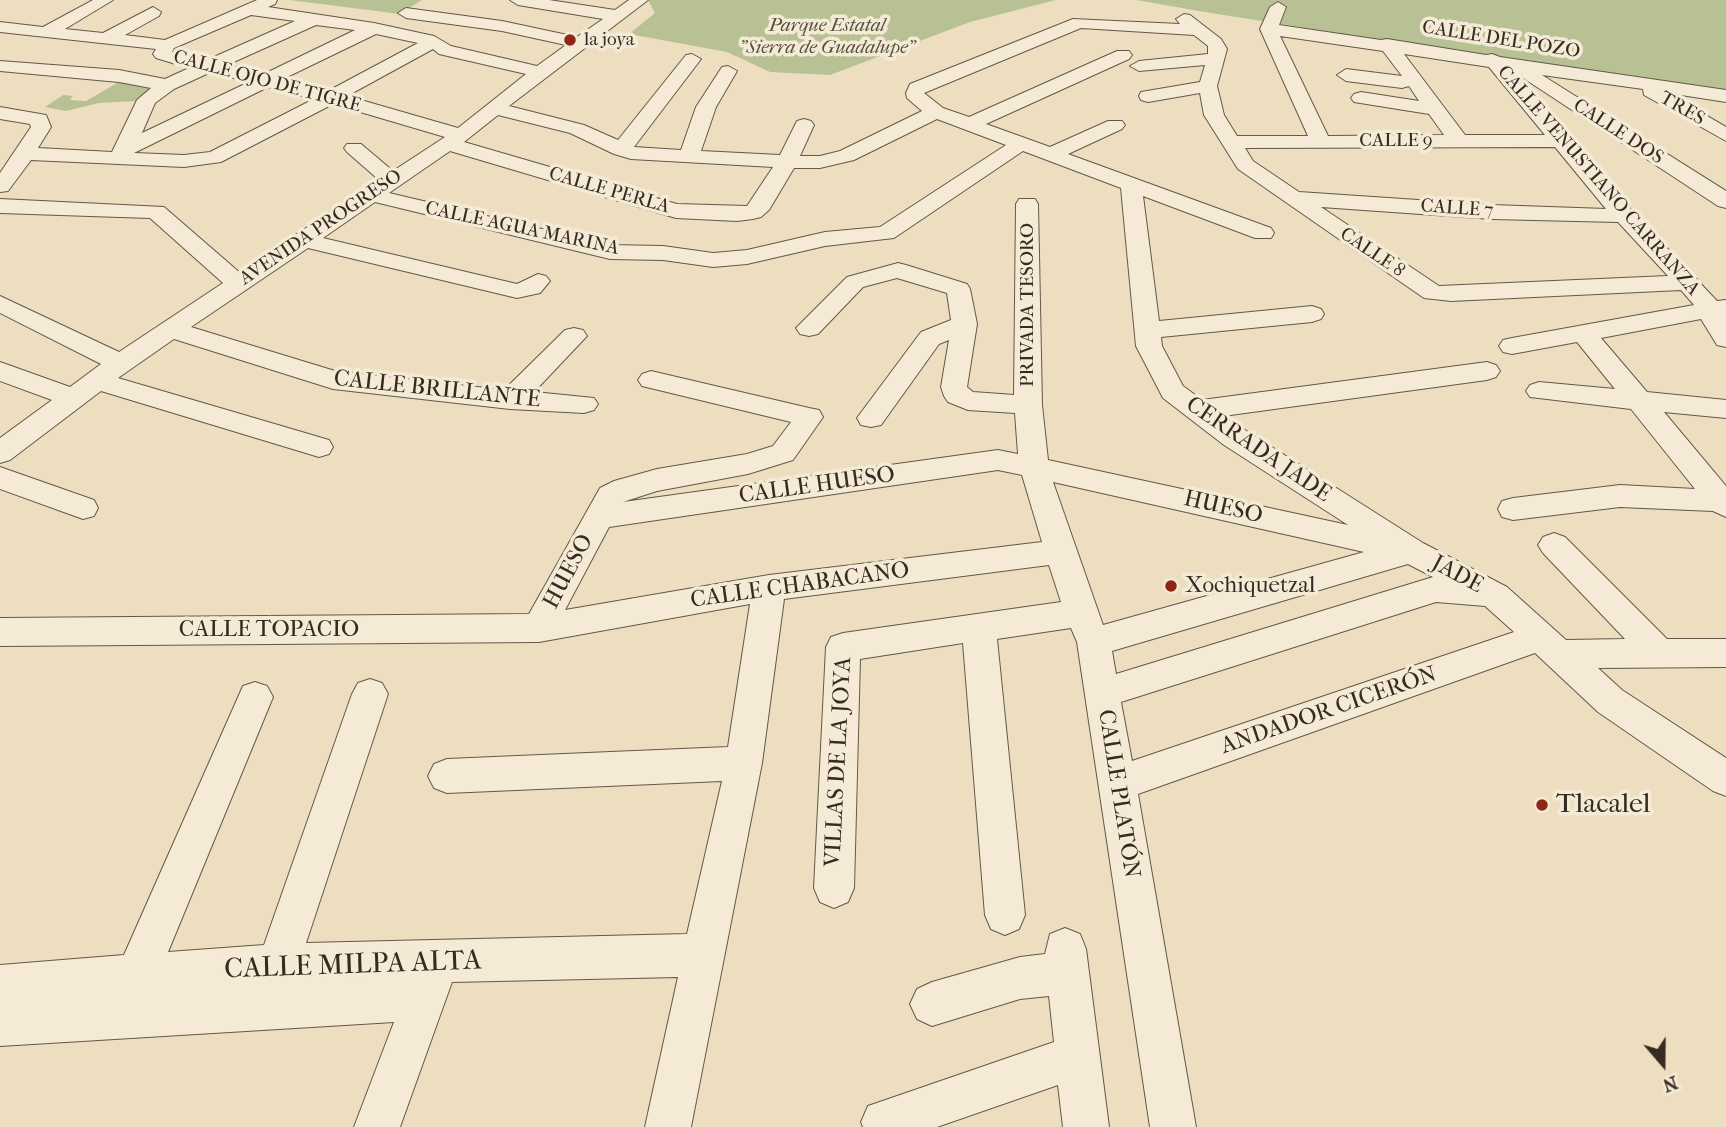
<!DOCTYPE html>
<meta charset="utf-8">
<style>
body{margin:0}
#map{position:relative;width:1726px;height:1127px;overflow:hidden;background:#eedec0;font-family:"IM FELL French Canon",serif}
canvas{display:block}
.north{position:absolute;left:1628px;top:1029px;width:70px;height:70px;-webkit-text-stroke:5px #f4ead6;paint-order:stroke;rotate:160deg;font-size:19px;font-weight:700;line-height:28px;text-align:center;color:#352b21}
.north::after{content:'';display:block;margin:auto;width:24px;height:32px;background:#352b21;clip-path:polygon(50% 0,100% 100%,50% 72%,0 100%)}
</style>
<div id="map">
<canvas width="1726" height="1127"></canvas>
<div class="north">N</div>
</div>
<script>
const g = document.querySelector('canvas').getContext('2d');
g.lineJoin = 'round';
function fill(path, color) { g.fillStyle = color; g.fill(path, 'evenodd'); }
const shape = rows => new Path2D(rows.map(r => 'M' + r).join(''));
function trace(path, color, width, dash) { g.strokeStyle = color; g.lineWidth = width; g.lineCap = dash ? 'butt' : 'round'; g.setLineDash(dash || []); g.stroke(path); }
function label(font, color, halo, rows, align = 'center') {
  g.font = font + ' "IM FELL French Canon",serif'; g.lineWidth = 7; g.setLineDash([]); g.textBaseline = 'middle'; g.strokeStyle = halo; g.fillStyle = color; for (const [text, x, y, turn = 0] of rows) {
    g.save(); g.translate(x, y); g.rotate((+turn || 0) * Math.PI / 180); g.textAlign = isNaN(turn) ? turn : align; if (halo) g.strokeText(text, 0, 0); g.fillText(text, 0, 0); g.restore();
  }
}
const green = shape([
 [289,0,422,0,400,14],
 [648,0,1056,0,970,22,830,75,770,72,727,52,629,34,655,13],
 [1136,0,1726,0,1726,94,1211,13],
 [124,82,153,88,138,101,99,103,66,111,45,107,63,95,73,96,70,100,86,101,117,83]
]);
const minor = shape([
 [93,0,113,0,65,29,103,33,153,7,161,12,159,16,125,35,165,40,257,0,277,0,275,4,268,7,374,23,434,36,451,46,537,66,566,45,502,31,406,18,398,13,406,8,502,21,577,37,603,19,518,5,510,0,549,0,615,10,629,0,648,0,509,106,584,125,618,140,686,55,692,54,701,59,634,147,681,150,696,107,722,67,728,66,737,71,716,107,701,151,780,155,797,121,804,119,811,121,814,125,800,156,820,156,840,151,922,111,907,98,906,93,910,84,1073,19,1180,24,1176,19,1184,14,1190,15,1221,39,1227,49,1217,86,1224,115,1237,136,1308,136,1260,29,1270,7,1278,2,1286,7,1279,25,1381,40,1387,39,1486,55,1492,54,1500,57,1726,90,1726,102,1668,93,1726,127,1726,141,1644,95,1643,89,1542,75,1726,191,1726,208,1718,206,1511,70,1632,211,1717,301,1726,300,1726,347,1717,345,1701,319,1601,338,1647,392,1726,400,1726,418,1664,412,1726,486,1726,517,1713,511,1620,507,1513,520,1502,517,1498,509,1502,501,1513,498,1620,485,1695,489,1631,409,1530,397,1526,391,1530,385,1539,382,1615,389,1577,342,1512,354,1503,352,1499,346,1503,340,1512,338,1694,305,1681,290,1451,301,1424,298,1238,169,1204,115,1200,93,1148,102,1141,100,1139,96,1141,92,1200,82,1205,65,1139,71,1130,66,1139,61,1208,54,1208,46,1194,35,1081,28,924,93,943,108,969,117,1117,51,1129,51,1132,55,1129,59,986,124,1050,147,1108,121,1122,121,1125,125,1122,129,1068,154,1271,228,1274,233,1271,238,1255,238,1143,196,1159,321,1312,306,1321,309,1324,314,1321,319,1312,322,1161,337,1162,346,1183,386,1202,400,1487,362,1496,365,1500,371,1496,377,1487,380,1223,416,1423,543,1507,587,1566,640,1625,639,1543,553,1538,545,1543,537,1554,533,1565,537,1667,639,1726,639,1726,667,1598,668,1622,690,1726,758,1726,796,1713,791,1598,712,1535,653,1138,794,1196,1127,1150,1127,1077,642,1071,628,997,639,1025,915,1019,929,1005,935,991,929,985,915,963,643,860,659,854,888,848,902,834,908,820,902,814,888,826,647,831,637,843,633,1061,602,1049,565,784,599,762,763,691,1127,645,1127,678,977,452,982,400,1127,354,1127,394,1022,0,1046,0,965,124,955,243,686,255,682,267,686,273,697,168,952,264,945,352,694,358,683,370,679,382,683,388,694,306,943,687,934,722,781,447,793,434,788,428,776,434,764,447,759,728,747,750,604,539,642,0,646,0,618,529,614,600,488,614,481,657,469,747,454,773,446,791,422,642,386,638,380,642,374,651,371,809,408,819,410,823,417,793,460,748,474,657,491,623,502,998,450,1018,454,1015,413,968,410,948,402,944,396,941,387,949,340,939,344,881,425,871,427,861,425,857,418,921,332,951,320,947,293,897,278,863,287,818,334,809,336,800,334,796,328,847,277,898,263,906,265,967,284,970,289,977,324,967,387,973,392,1014,395,1016,204,1019,199,1035,199,1038,204,1042,405,1048,460,1348,525,1224,445,1163,398,1136,346,1121,188,1023,151,894,238,825,246,747,264,713,267,663,260,610,259,375,202,323,238,517,284,538,274,546,276,550,281,540,293,517,298,308,248,191,327,335,371,504,390,565,330,574,328,583,330,587,336,534,392,594,398,598,404,594,410,584,413,510,409,333,389,174,339,118,378,329,440,333,447,329,454,319,457,101,391,10,460,0,463,0,438,52,400,0,381,0,362,70,387,101,364,0,313,0,296,119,352,223,283,150,218,0,213,0,199,164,207,239,272,379,180,347,152,344,148,347,144,361,144,393,171,445,137,333,104,221,162,184,167,31,160,8,191,0,192,0,173,31,127,30,124,0,119,0,107,46,115,51,127,38,148,112,152,137,100,151,88,119,82,0,71,0,61,119,70,165,79,189,68,156,58,153,54,156,49,0,32,0,22,43,27,93,0],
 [251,15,295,21,207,60,172,52,174,48,251,15],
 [316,25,355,30,264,74,227,65,316,25],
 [376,34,418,43,328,91,283,79,376,34],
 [1280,36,1383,51,1402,76,1346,69,1337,75,1346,81,1402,88,1409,86,1419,101,1361,92,1354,94,1351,98,1354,102,1429,114,1444,135,1328,136,1280,36],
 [433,49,439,54,526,74,458,128,347,96,433,49],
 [1404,54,1489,67,1545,135,1465,135,1404,54],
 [211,72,249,82,142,133,155,103,174,89,211,72],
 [268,87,314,99,210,152,184,155,134,153,268,87],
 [498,115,570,133,614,154,631,159,773,167,747,206,677,204,464,142,498,115],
 [937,119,1006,145,880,227,825,232,747,250,713,253,663,246,610,245,389,193,450,151,676,218,737,221,753,219,761,217,769,210,794,168,820,168,854,160,937,119],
 [1555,147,1606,209,1492,205,1299,192,1253,161,1245,148,1555,147],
 [1321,207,1492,219,1618,222,1668,276,1439,286,1321,207],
 [998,470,1022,475,1042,542,769,575,565,610,609,527,998,470],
 [1053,482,1364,552,1103,625,1053,482],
 [1408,564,1433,577,1116,674,1112,651,1408,564],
 [1436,602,1485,606,1514,632,1132,761,1121,702,1436,602],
 [0,467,94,500,98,508,94,516,83,519,0,489,0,467],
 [1065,928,1080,934,1086,949,1109,1127,1063,1127,1058,1085,937,1127,863,1127,861,1122,868,1106,1054,1042,1049,996,1020,999,932,1026,917,1019,910,1004,917,989,932,982,1020,957,1045,954,1050,934,1065,928]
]);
const markers = [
 [570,40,7,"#8f2418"],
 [1171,586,7,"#8f2418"],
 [1542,805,7,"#8f2418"]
];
const farParknames = [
 ["Parque Estatal",827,26],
 ["\"Sierra de Guadalupe\"",827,48]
];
const farPoinames = [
 ["la joya",584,40]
];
const farStreetnames = [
 ["CALLE DEL POZO",1501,40,9],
 ["CALLE OJO DE TIGRE",267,82,15],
 ["TRES",1682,109,30],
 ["CALLE DOS",1618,132,33],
 ["CALLE 9",1396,141],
 ["CALLE VENUSTIANO CARRANZA",1598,181,49],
 ["CALLE PERLA",609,191,16],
 ["CALLE 7",1457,209,4],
 ["AVENIDA PROGRESO",321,228,-34],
 ["CALLE AGUA MARINA",522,229,12],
 ["CALLE 8",1372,253,34],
 ["PRIVADA TESORO",1028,305,-90]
];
const streetNames = [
 ["CALLE BRILLANTE",437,390,6],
 ["CERRADA JADE",1258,450,34],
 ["CALLE HUESO",817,486,-8],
 ["HUESO",1223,508,13],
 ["HUESO",569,572,-62],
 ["JADE",1457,575,28],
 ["CALLE CHABACANO",800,586,-8],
 ["CALLE TOPACIO",269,630],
 ["ANDADOR CICERÓN",1329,711,-19],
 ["VILLAS DE LA JOYA",839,762,-87],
 ["CALLE PLATÓN",1118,794,81]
];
const poiNames = [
 ["Xochiquetzal",1185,586]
];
const nearPoinames = [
 ["Tlacalel",1556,805]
];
const nearStreetnames = [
 ["CALLE MILPA ALTA",353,966,-2]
];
fill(green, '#b8c193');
trace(minor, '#635849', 2);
fill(minor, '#f4ead6');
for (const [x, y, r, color] of markers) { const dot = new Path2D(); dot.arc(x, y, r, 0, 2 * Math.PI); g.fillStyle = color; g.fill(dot); trace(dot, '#f4ead6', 2.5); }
label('italic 19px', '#56503e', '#f4ead6', farParknames);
label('19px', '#352b21', '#f4ead6', farPoinames, 'left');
label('19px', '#352b21', '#f4ead6', farStreetnames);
label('23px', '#352b21', '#f4ead6', streetNames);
label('23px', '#352b21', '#f4ead6', poiNames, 'left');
label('28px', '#352b21', '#f4ead6', nearPoinames, 'left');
label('28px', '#352b21', '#f4ead6', nearStreetnames);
</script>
